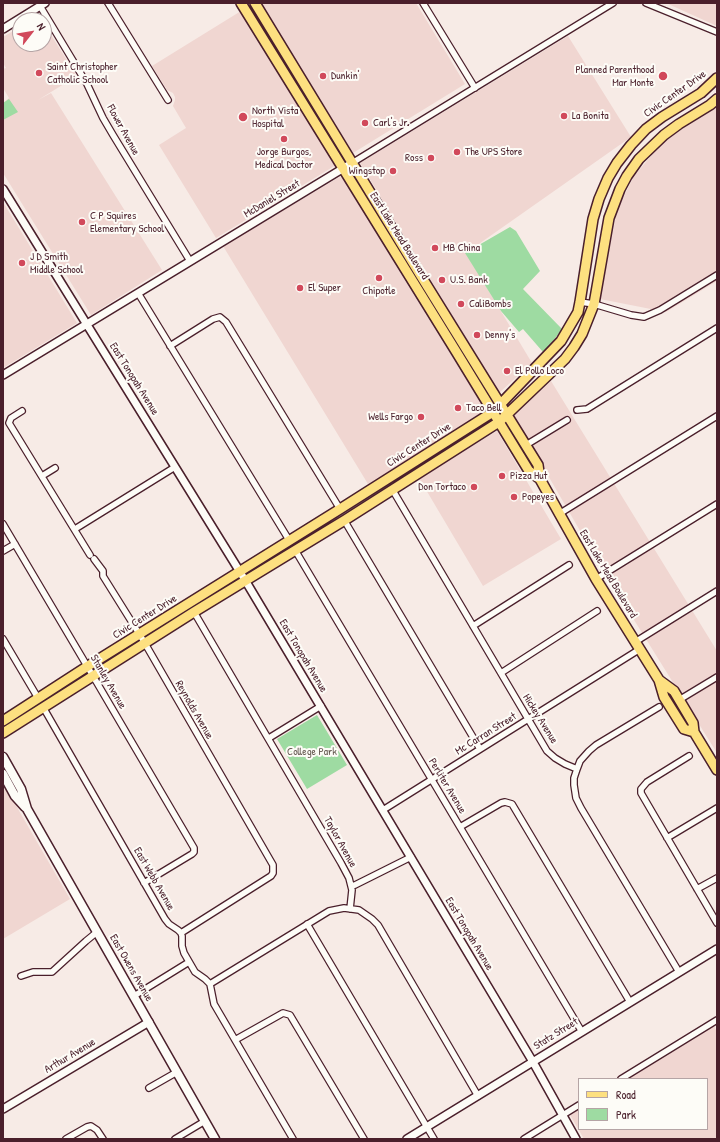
<!DOCTYPE html>
<style>
body{margin:0}
#map{position:relative;width:720px;height:1142px;overflow:hidden;background:#f7ebe6;font-family:"Patrick Hand",sans-serif}
canvas{display:block}
.frame{position:absolute;inset:0;border:4px solid #4a1f2b;pointer-events:none}
.legend{position:absolute;left:578px;top:1078px;width:130px;height:52px;box-sizing:border-box;background:#fdfcf7;border:1px solid #b5a4a5;margin:0;padding:5px 7px;list-style:none;font-size:12px;color:#4a1f2b}
.legend li{display:flex;align-items:center;gap:8px;height:20px}
.legend b{width:20px;border:1px solid #b5a4a5}
.north{position:absolute;left:12px;top:12px;width:40px;height:40px;box-sizing:border-box;background:#fdfcf7;border:1px solid #b5a4a5;border-radius:50%;rotate:59deg;font-size:11px;font-weight:700;line-height:16px;text-align:center;color:#4a1f2b}
.north::after{content:'';display:block;margin:auto;width:14px;height:18px;background:#d1495b;clip-path:polygon(50% 0,100% 100%,50% 72%,0 100%)}
</style>
<div id="map">
<canvas width="720" height="1142"></canvas>
<div class="frame"></div>
<ul class="legend">
<li><b style="height:5px;background:#fde080"></b>Road</li>
<li><b style="height:11px;background:#9edba2"></b>Park</li>
</ul>
<div class="north">N</div>
</div>
<script>
const g = document.querySelector('canvas').getContext('2d');
g.lineJoin = 'round';
function fill(path, color) { g.fillStyle = color; g.fill(path, 'evenodd'); }
const shape = rows => new Path2D(rows.map(r => 'M' + r).join(''));
function trace(path, color, width, dash) { g.strokeStyle = color; g.lineWidth = width; g.lineCap = dash ? 'butt' : 'round'; g.setLineDash(dash || []); g.stroke(path); }
function label(font, color, halo, rows, align = 'center') {
  g.font = font + ' "Patrick Hand",sans-serif'; g.lineWidth = 4; g.setLineDash([]); g.textBaseline = 'middle'; g.strokeStyle = halo; g.fillStyle = color; for (const [text, x, y, turn = 0] of rows) {
    g.save(); g.translate(x, y); g.rotate((+turn || 0) * Math.PI / 180); g.textAlign = isNaN(turn) ? turn : align; if (halo) g.strokeText(text, 0, 0); g.fillText(text, 0, 0); g.restore();
  }
}
const built = shape([
 [261,3,416,3,465,84,353,153],
 [666,3,717,3,717,26],
 [241,11,336,165,216,238,159,145,186,128,173,106,175,100,175,97,173,93,167,90,152,66],
 [44,24,77,76,38,100,51,93,162,270,91,315,3,173,3,103,9,98,3,88,3,69,6,68,3,63,3,37,20,27,20,44,44,44],
 [568,36,631,137,466,253,532,363,499,393,360,163],
 [717,106,717,281,666,312,600,299,617,210,634,176,663,142],
 [340,177,344,179,404,279,482,405,484,410,483,413,474,420,368,484,223,246,336,179],
 [3,202,77,323,3,368],
 [551,381,717,651,717,753,601,567,513,415],
 [497,431,561,539,483,586,419,478],
 [3,783,70,899,3,939],
 [714,1026,717,1032,717,1137,713,1139,584,1139,570,1115,579,1109,579,1129,707,1129,707,1079,628,1079]
]);
const green = shape([
 [9,99,18,112,3,120,3,103],
 [510,227,516,231,540,271,523,289,562,329,553,341,543,352,523,329,519,332,501,311,465,253],
 [317,715,347,765,307,789,277,739]
]);
const minor = shape([
 [108,3,168,100],
 [423,3,475,88],
 [646,3,717,32],
 [40,6,87,84,103,118,113,135,190,261],
 [352,163,613,3],
 [138,293,289,540],
 [580,302,594,304,631,315,644,317,660,310,717,275],
 [170,346,213,319,220,317,226,322,340,509],
 [577,410,587,409,717,328],
 [22,411,11,418,9,423,90,555],
 [526,445,567,420],
 [42,476,55,468],
 [392,489,547,751,555,758,565,764,577,769],
 [559,514,717,416],
 [345,520,347,525,480,749],
 [3,524,93,676,194,848,194,852,192,854,144,883],
 [75,529,175,467],
 [295,550,582,1032],
 [3,551,15,544],
 [94,559,103,571,103,576,143,640,273,865,273,873,271,876,181,933],
 [596,579,717,504],
 [194,612,341,863,349,878,352,890,350,909],
 [473,626,569,565],
 [3,639,38,698],
 [635,642,717,591],
 [501,673,597,611],
 [679,700,717,677],
 [43,707,165,919,169,924,178,930,181,933,182,936,182,946,184,953,195,972,205,979,210,984,214,1004,293,1139],
 [659,707,596,745,589,751,580,761,577,769,574,778,574,785,576,798,581,808,679,972],
 [269,738,321,706],
 [689,756,647,782,641,789,641,793,717,923],
 [383,810,640,649],
 [460,827,501,803,505,802,512,804,630,1002],
 [667,838,717,808],
 [351,886,355,885,411,857],
 [697,889,717,878],
 [307,924,434,1139],
 [21,976,33,972,52,972,86,941,97,932],
 [210,984,329,911,344,908,359,910,372,919,378,925,478,1096],
 [134,996,189,962],
 [235,1040,283,1013,290,1015,364,1139],
 [621,1079,717,1020],
 [149,1088,177,1072],
 [66,1139,87,1127,91,1126,97,1130,103,1139],
 [175,1139,205,1121],
 [524,1139,579,1105]
]);
const tertiary = shape([
 [3,29,45,3],
 [3,189,245,580,533,1062,576,1139],
 [3,375,352,163],
 [3,1109,149,1022],
 [407,1139,717,949]
]);
const secondary = shape([
 [3,757,21,789,27,809,215,1139],
 [3,774,15,796,25,807]
]);
const primary = shape([
 [241,3,457,353,529,471,540,479],
 [255,3,421,276,538,465,540,479,596,579,659,680,664,697,684,729,694,732],
 [659,680,674,691,693,723,694,732,717,770],
 [3,721,88,666,340,509,493,412,561,341,578,312,580,302,593,219,599,199,608,178,617,163,631,145,646,129,662,117,701,93,717,78],
 [3,733,194,612,345,520,499,422,565,359,574,347,582,334,594,304,609,218,620,189,627,176,639,159,664,135,679,124,710,105,717,99]
]);
const markers = [
 [39,73,4,"#d1495b"],
 [323,76,4,"#d1495b"],
 [663,76,5,"#d1495b"],
 [564,116,4,"#d1495b"],
 [243,117,5,"#d1495b"],
 [365,123,4,"#d1495b"],
 [284,139,4,"#d1495b"],
 [457,152,4,"#d1495b"],
 [431,158,4,"#d1495b"],
 [393,171,4,"#d1495b"],
 [82,222,4,"#d1495b"],
 [435,248,4,"#d1495b"],
 [22,263,4,"#d1495b"],
 [379,278,4,"#d1495b"],
 [442,280,4,"#d1495b"],
 [300,288,4,"#d1495b"],
 [461,304,4,"#d1495b"],
 [477,335,4,"#d1495b"],
 [507,371,4,"#d1495b"],
 [458,408,4,"#d1495b"],
 [421,417,4,"#d1495b"],
 [502,476,4,"#d1495b"],
 [474,487,4,"#d1495b"],
 [514,497,4,"#d1495b"]
];
const poiNames = [
 ["Saint Christopher",47,67],
 ["Catholic School",47,80],
 ["Planned Parenthood",654,70,"right"],
 ["Mar Monte",654,83,"right"],
 ["Dunkin'",331,76],
 ["North Vista",252,111],
 ["Hospital",252,124],
 ["La Bonita",572,116],
 ["Carl's Jr.",373,123],
 ["Jorge Burgos,",284,152,"center"],
 ["Medical Doctor",284,165,"center"],
 ["The UPS Store",465,152],
 ["Ross",423,158,"right"],
 ["Wingstop",385,171,"right"],
 ["C P Squires",90,216],
 ["Elementary School",90,229],
 ["MB China",443,248],
 ["J D Smith",30,257],
 ["Middle School",30,270],
 ["U.S. Bank",450,280],
 ["El Super",308,288],
 ["Chipotle",379,291,"center"],
 ["CaliBombs",469,304],
 ["Denny's",485,335],
 ["El Pollo Loco",515,371],
 ["Taco Bell",466,408],
 ["Wells Fargo",413,417,"right"],
 ["Pizza Hut",510,476],
 ["Don Tortaco",466,487,"right"],
 ["Popeyes",522,497]
];
const streetNames = [
 ["Civic Center Drive",675,94,-35],
 ["Flower Avenue",123,130,61],
 ["McDaniel Street",272,199,-31],
 ["East Lake Mead Boulevard",399,236,58],
 ["East Tonopah Avenue",134,379,58],
 ["Civic Center Drive",419,445,-32],
 ["East Lake Mead Boulevard",608,574,59],
 ["Civic Center Drive",145,617,-32],
 ["East Tonopah Avenue",303,656,59],
 ["Stanley Avenue",108,682,60],
 ["Reynolds Avenue",194,710,60],
 ["Hickey Avenue",540,719,58],
 ["Mc Carran Street",486,734,-32],
 ["Perliter Avenue",447,786,59],
 ["Taylor Avenue",340,842,61],
 ["East Webb Avenue",154,879,60],
 ["East Tonopah Avenue",469,934,59],
 ["East Owens Avenue",131,968,60],
 ["Statz Street",556,1034,-32],
 ["Arthur Avenue",70,1056,-31]
];
const parkNames = [
 ["College Park",312,752]
];
fill(built, '#f0d6d1');
fill(green, '#9edba2');
trace(minor, '#4a1f2b', 8);
trace(tertiary, '#4a1f2b', 10);
trace(secondary, '#4a1f2b', 11);
trace(primary, '#4a1f2b', 12);
trace(minor, '#fdfcf7', 5.5);
trace(tertiary, '#fdfcf7', 7);
trace(secondary, '#fdfcf7', 8);
trace(primary, '#fde080', 9);
for (const [x, y, r, color] of markers) { const dot = new Path2D(); dot.arc(x, y, r, 0, 2 * Math.PI); g.fillStyle = color; g.fill(dot); trace(dot, '#fdfcf7', 1.5); }
label('11px', '#4a1f2b', '#fdfcf7', poiNames, 'left');
label('11px', '#4a1f2b', '#fdfcf7', streetNames);
label('11px', '#63574f', '#fdfcf7', parkNames);
</script>
